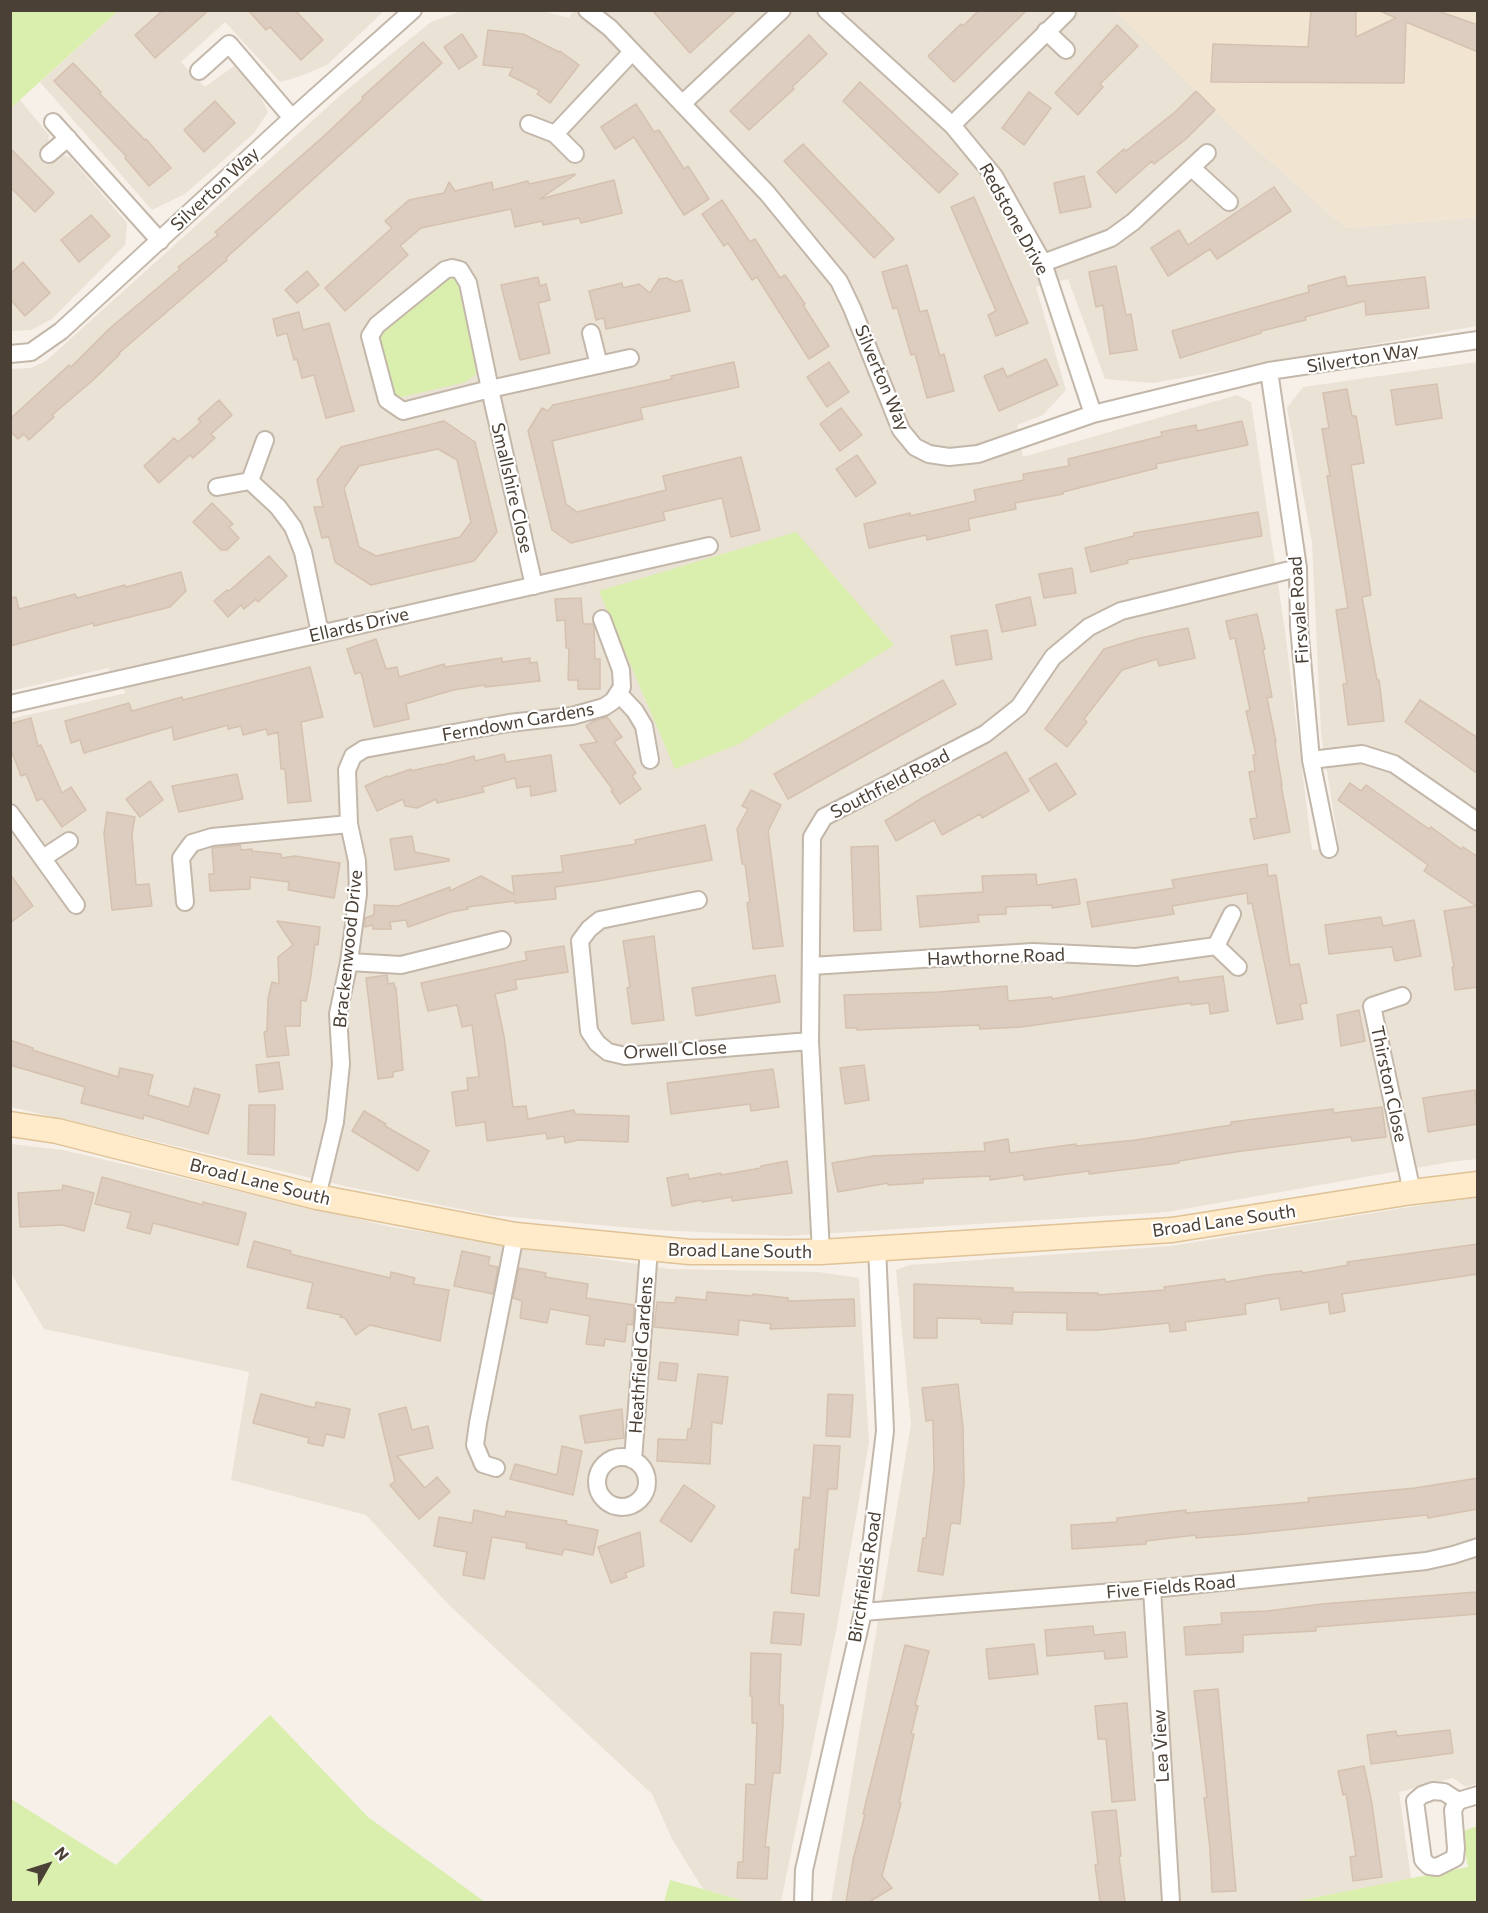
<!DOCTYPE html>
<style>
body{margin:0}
#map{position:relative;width:1488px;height:1913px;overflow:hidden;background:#f6f0e9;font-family:Commissioner,sans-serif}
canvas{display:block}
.frame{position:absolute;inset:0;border:12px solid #4b4036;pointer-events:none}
.north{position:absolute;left:18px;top:1835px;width:60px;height:60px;-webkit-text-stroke:4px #fff;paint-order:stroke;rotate:51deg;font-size:16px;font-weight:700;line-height:24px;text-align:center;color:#4b4036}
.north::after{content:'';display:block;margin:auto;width:21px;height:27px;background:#4b4036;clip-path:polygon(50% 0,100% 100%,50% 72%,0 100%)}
</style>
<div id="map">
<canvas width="1488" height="1913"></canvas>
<div class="frame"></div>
<div class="north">N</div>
</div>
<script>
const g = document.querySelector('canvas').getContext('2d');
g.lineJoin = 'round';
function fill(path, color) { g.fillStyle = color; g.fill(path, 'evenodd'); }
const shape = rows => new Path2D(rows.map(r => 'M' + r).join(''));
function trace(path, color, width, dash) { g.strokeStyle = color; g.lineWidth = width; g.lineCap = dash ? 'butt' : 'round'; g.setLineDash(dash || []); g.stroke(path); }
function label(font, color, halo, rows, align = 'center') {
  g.font = font + ' Commissioner,sans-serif'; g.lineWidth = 4.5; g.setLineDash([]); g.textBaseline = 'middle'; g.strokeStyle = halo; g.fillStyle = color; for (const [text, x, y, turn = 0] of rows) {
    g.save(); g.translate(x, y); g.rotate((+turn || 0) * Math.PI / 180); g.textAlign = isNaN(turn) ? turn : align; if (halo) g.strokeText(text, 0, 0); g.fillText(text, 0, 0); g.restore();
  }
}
const residential = shape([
 [464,10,543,11,569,18,574,10,1116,11,1234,129,1346,228,1477,217,1477,326,1153,383,1105,379,1068,279,1036,287,1066,390,1043,415,1017,425,1023,457,1237,395,1251,402,1285,631,1312,850,1339,847,1321,733,1312,543,1287,408,1303,387,1477,362,1477,1159,1450,1162,1167,1212,787,1236,655,1230,490,1215,349,1187,11,1107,10,719,126,693,108,668,11,691,11,369,31,368,46,361,343,93,431,22],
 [118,11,384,11,327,65,298,77,280,82,225,22,181,62,205,87,234,66,256,88,268,112,254,133,185,194,152,210,40,82],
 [20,100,49,135,48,144,40,151,51,162,60,155,70,157,127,223,125,245,52,319,31,330,12,331,11,331,10,108],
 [11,1144,63,1150,392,1227,670,1269,819,1272,859,1278,869,1443,837,1626,781,1902,746,1902,703,1889,672,1839,652,1794,449,1605,366,1515,231,1480,249,1372,44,1329,11,1273],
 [1477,1196,1477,1784,1466,1787,1453,1778,1399,1792,1411,1879,1292,1902,831,1902,911,1424,896,1270,909,1265,1171,1246]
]);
const education = shape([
 [1116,11,1477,11,1477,217,1346,228,1234,129]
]);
const green = shape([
 [11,10,118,10,118,11,11,108],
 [452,275,462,284,481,366,475,375,466,382,402,397,396,396,379,341,387,327,445,277],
 [796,532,894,645,739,744,675,769,599,591],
 [270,1715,368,1817,485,1902,11,1902,11,1799,116,1865],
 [1477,1826,1477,1902,1292,1902,1468,1867,1461,1832],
 [670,1880,703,1889,746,1902,664,1902]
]);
const building = shape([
 [163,10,209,10,155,58,135,35,163,10],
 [248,10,295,10,323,40,301,60,270,27,266,30,248,10],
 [652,10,737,10,690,53,652,10],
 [979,10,1027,10,954,82,928,56,961,24,963,26,979,10],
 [1311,10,1356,10,1356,37,1396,18,1378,10,1435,10,1478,25,1478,52,1406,22,1404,83,1211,82,1213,44,1308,47,1311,10],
 [1117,25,1138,46,1100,84,1103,87,1078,115,1055,93,1117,25],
 [488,30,523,34,559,52,560,51,579,65,550,103,537,94,540,91,509,75,513,68,483,65,488,30],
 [462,34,477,57,459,69,444,47,462,34],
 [809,35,827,54,792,87,794,89,749,130,730,111,809,35],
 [423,42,442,63,226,258,227,260,119,353,120,354,92,381,52,415,54,417,29,440,24,434,18,439,10,431,10,419,69,365,71,367,109,329,180,269,178,267,218,235,215,232,325,135,363,99,362,97,423,42],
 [73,63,101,92,100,94,145,140,146,139,171,168,149,186,125,158,126,156,54,81,73,63],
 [860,82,958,174,939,193,843,101,860,82],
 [1196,91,1215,110,1186,139,1154,164,1152,161,1116,193,1097,172,1124,149,1126,151,1175,112,1196,91],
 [1029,92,1051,108,1024,145,1002,128,1029,92],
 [215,101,235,123,204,152,184,130,215,101],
 [636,104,654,132,659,130,684,169,688,166,709,199,684,215,634,137,615,149,601,127,636,104],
 [803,144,894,239,874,258,784,161,803,144],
 [10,148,54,193,35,212,10,187,10,148],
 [575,174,575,175,540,199,614,180,622,213,581,223,579,218,543,225,542,221,515,227,511,209,421,228,400,246,408,255,345,311,325,288,392,228,385,221,409,200,444,193,449,182,455,191,492,182,493,190,528,181,529,184,575,174],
 [1084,176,1091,207,1060,213,1054,183,1084,176],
 [1274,187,1291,211,1217,259,1210,249,1168,276,1151,248,1179,230,1188,245,1274,187],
 [974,197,1028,323,996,336,988,315,996,311,951,207,974,197],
 [722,200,750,242,755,239,780,278,785,275,805,304,803,305,829,346,809,359,757,277,752,280,728,243,724,246,702,214,722,200],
 [91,215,110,236,79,262,61,240,91,215],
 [23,262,50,293,25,316,10,299,10,274,23,262],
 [907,265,920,312,927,310,940,356,944,354,954,391,927,398,915,354,911,355,897,307,893,309,882,272,907,265],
 [1116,266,1126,315,1131,314,1137,350,1110,354,1103,305,1096,307,1089,272,1116,266],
 [307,271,319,285,297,303,285,290,307,271],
 [1345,276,1347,286,1425,277,1429,308,1366,315,1365,301,1305,317,1306,320,1261,331,1261,333,1180,358,1172,331,1309,292,1308,286,1345,276],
 [538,277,540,286,546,284,550,300,538,303,550,353,520,360,501,285,538,277],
 [667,278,675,282,682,280,690,311,606,329,604,318,596,320,589,291,622,283,623,288,639,284,650,293,659,279,667,278],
 [299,312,303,330,329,323,354,411,326,418,314,375,302,378,297,359,294,360,287,333,277,336,273,319,299,312],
 [1046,359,1058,385,999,411,984,376,1003,368,1007,377,1046,359],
 [734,362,739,387,640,408,643,419,552,441,566,504,577,512,666,490,663,476,741,457,760,530,731,537,722,498,663,512,665,520,571,543,552,530,528,431,542,408,548,411,553,405,672,379,671,376,734,362],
 [829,362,849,392,827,407,807,377,829,362],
 [1437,384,1442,418,1396,425,1391,390,1437,384],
 [1347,389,1352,416,1356,416,1364,463,1351,465,1371,595,1362,597,1377,680,1379,680,1384,721,1348,725,1343,684,1347,684,1336,610,1348,608,1327,476,1330,476,1322,429,1329,428,1323,393,1347,389],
 [219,400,232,415,211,434,215,438,193,458,190,455,159,483,144,466,174,438,178,442,201,422,198,419,219,400],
 [841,408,862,435,840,451,820,424,841,408],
 [444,421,475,442,497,532,474,561,371,585,335,562,329,537,322,538,314,507,323,507,317,480,341,447,444,421],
 [438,449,457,460,471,522,460,537,376,556,359,547,344,488,359,466,438,449],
 [1242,421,1248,445,1156,464,1157,468,1063,492,1063,494,1015,503,1016,509,968,519,970,530,927,540,926,535,869,548,864,524,910,513,910,516,976,501,974,490,1024,480,1023,474,1069,466,1068,459,1162,436,1161,432,1196,425,1197,431,1242,421],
 [857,455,876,483,856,497,836,469,857,455],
 [212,503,233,524,229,527,239,538,227,550,221,550,193,522,212,503],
 [1258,512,1262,536,1127,560,1128,563,1091,572,1085,548,1134,536,1134,533,1258,512],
 [269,556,287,576,258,602,256,599,244,609,241,605,228,617,214,601,227,590,229,591,269,556],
 [1072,568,1076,593,1044,598,1039,574,1072,568],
 [181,572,186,591,170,607,94,626,93,623,10,646,10,598,16,597,19,609,75,594,77,598,125,585,126,587,181,572],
 [1030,597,1036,625,1002,632,996,605,1030,597],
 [581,598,583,624,593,624,594,628,595,659,600,659,600,689,578,689,578,680,568,680,569,648,566,648,565,620,557,621,555,599,581,598],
 [1257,614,1265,649,1263,650,1272,697,1267,698,1276,742,1275,743,1282,785,1281,785,1290,832,1254,839,1250,819,1257,818,1249,772,1255,771,1253,755,1256,755,1246,711,1250,710,1235,638,1230,639,1226,621,1257,614],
 [1188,628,1195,658,1159,666,1157,659,1122,670,1084,719,1087,722,1067,747,1045,729,1104,649,1140,638,1188,628],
 [987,630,992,659,956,665,951,636,987,630],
 [376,639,386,669,397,667,399,677,444,664,445,667,502,658,502,662,530,658,530,663,537,662,540,681,485,687,485,685,453,690,406,704,409,719,374,727,361,672,355,674,347,649,376,639],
 [310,667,323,717,301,722,311,801,288,803,285,769,281,769,278,732,268,735,266,729,243,735,241,726,228,729,228,725,174,740,172,727,84,753,80,740,71,743,65,721,129,703,132,711,182,697,183,700,310,667],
 [943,680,956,704,788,799,774,774,943,680],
 [1420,700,1478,738,1478,774,1405,722,1420,700],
 [607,717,622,737,614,742,636,773,632,776,641,789,620,804,611,791,613,790,580,745,597,742,586,726,594,721,607,717],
 [31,718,38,746,41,745,62,793,71,787,86,810,62,827,42,798,37,801,26,774,21,776,10,747,10,724,31,718],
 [1006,752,1029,791,982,818,980,814,942,835,934,820,896,841,885,821,922,798,1006,752],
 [504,754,506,762,551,755,556,791,531,796,530,786,517,788,515,778,482,787,484,792,437,803,436,799,417,808,405,806,403,799,377,811,365,786,387,776,388,777,411,769,411,771,441,764,441,765,474,756,475,761,504,754],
 [1056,763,1076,794,1049,811,1029,779,1056,763],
 [237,774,243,799,179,812,172,786,237,774],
 [150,781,163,800,140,817,126,799,150,781],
 [1350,783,1361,791,1366,785,1429,829,1431,827,1461,849,1463,847,1478,857,1478,987,1455,990,1452,967,1454,967,1444,911,1476,906,1424,871,1428,865,1338,800,1350,783],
 [751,790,781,805,768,831,783,946,753,949,747,903,750,902,745,864,742,864,737,829,748,809,742,806,751,790],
 [107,812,135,817,132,834,136,885,149,884,152,906,112,910,104,834,107,812],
 [705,825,712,860,598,881,555,887,556,899,515,903,515,901,467,907,468,909,451,912,408,927,406,920,390,922,391,929,373,929,373,925,365,927,365,918,374,915,374,905,398,906,450,887,450,891,481,876,514,894,512,876,563,872,561,856,636,844,635,840,705,825],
 [412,836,415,852,449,859,449,861,395,870,390,839,412,836],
 [240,845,241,850,252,849,252,851,281,854,282,858,295,856,340,863,334,898,288,890,289,882,250,877,250,889,210,891,209,874,214,874,212,848,240,845],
 [878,846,881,930,854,931,851,847,878,846],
 [1267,864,1268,876,1276,875,1290,965,1299,964,1307,1003,1300,1004,1303,1019,1277,1024,1252,903,1248,904,1247,893,1172,906,1174,914,1092,927,1087,902,1174,888,1172,880,1267,864],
 [10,874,33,906,10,923,10,874],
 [1036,874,1037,885,1076,879,1080,904,1052,908,1052,905,1006,907,1006,914,978,915,979,922,920,927,917,896,983,892,982,876,1036,874],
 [1381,917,1383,926,1414,920,1421,956,1395,961,1392,947,1329,954,1325,925,1381,917],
 [277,921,320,927,318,945,315,944,311,975,306,1001,301,1000,300,1026,285,1026,289,1055,267,1057,264,1032,267,1031,268,999,272,982,279,984,278,957,293,945,277,921],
 [654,936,664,1020,632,1024,627,988,630,987,623,941,654,936],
 [564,946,568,972,515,980,517,989,495,994,504,1036,513,1107,526,1106,528,1119,574,1110,575,1114,629,1116,628,1142,579,1140,565,1143,564,1136,547,1139,546,1133,487,1141,485,1122,456,1126,452,1092,468,1090,467,1078,479,1077,472,1025,462,1027,457,1005,428,1011,421,983,527,960,525,952,564,946],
 [387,975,388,984,394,983,395,989,396,988,403,1070,393,1072,393,1077,378,1079,366,978,387,975],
 [775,975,780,1002,696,1016,692,988,775,975],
 [1223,976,1228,1011,1210,1014,1209,1003,1191,1005,1191,1003,1021,1027,980,1029,979,1025,857,1030,857,1028,846,1028,844,995,938,992,1007,986,1008,1001,1052,997,1052,999,1178,977,1179,982,1223,976],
 [1359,1010,1365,1041,1341,1046,1337,1015,1359,1010],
 [10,1040,33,1048,32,1050,118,1077,120,1068,153,1075,148,1095,189,1107,194,1088,220,1095,208,1134,144,1115,143,1119,81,1103,85,1087,10,1065,10,1040],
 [279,1062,283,1089,259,1092,256,1065,279,1062],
 [864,1065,869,1100,845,1104,840,1068,864,1065],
 [773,1069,779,1107,751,1111,750,1104,671,1114,667,1083,773,1069],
 [1475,1090,1478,1124,1428,1132,1423,1098,1475,1090],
 [249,1105,275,1105,274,1155,248,1154,249,1105],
 [1382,1107,1386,1137,1352,1141,1351,1137,1235,1152,1179,1161,1179,1163,1089,1174,1089,1171,1024,1180,1024,1175,990,1180,990,1176,923,1179,923,1183,888,1185,888,1183,838,1192,832,1163,873,1156,985,1151,984,1143,1008,1139,1010,1153,1076,1144,1076,1146,1136,1140,1231,1125,1231,1122,1333,1109,1334,1113,1382,1107],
 [364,1111,386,1124,385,1126,429,1151,418,1171,352,1131,364,1111],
 [787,1161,792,1193,732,1201,732,1197,702,1202,701,1200,672,1206,667,1178,688,1174,689,1179,721,1173,721,1175,761,1168,761,1166,787,1161],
 [102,1177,203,1205,203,1202,246,1213,238,1245,153,1223,150,1234,127,1228,131,1213,95,1204,102,1177],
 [63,1185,94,1193,84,1231,63,1225,20,1227,18,1193,62,1190,63,1185],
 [254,1241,291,1251,290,1254,390,1278,391,1272,415,1278,413,1284,449,1290,440,1341,370,1325,356,1335,345,1318,340,1317,341,1315,307,1308,313,1283,247,1267,254,1241],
 [1478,1244,1478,1274,1342,1294,1345,1311,1330,1314,1328,1302,1281,1310,1279,1298,1245,1304,1246,1314,1185,1322,1186,1330,1170,1332,1169,1323,1098,1330,1067,1330,1067,1313,1013,1312,1012,1324,981,1323,981,1319,937,1318,937,1338,914,1338,914,1284,1013,1288,1013,1292,1098,1293,1098,1295,1165,1290,1164,1287,1225,1279,1226,1282,1267,1275,1302,1271,1303,1273,1348,1265,1347,1262,1478,1244],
 [462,1251,490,1257,488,1265,498,1267,493,1294,454,1286,462,1251],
 [519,1268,546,1273,545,1277,588,1284,586,1298,634,1305,633,1325,627,1324,625,1342,605,1339,604,1346,586,1344,590,1316,550,1309,547,1323,520,1318,522,1301,513,1298,519,1268],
 [707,1292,753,1296,753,1294,788,1298,788,1301,854,1299,855,1326,770,1329,771,1324,739,1320,738,1335,654,1327,657,1302,675,1303,676,1297,706,1300,707,1292],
 [660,1362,678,1364,676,1381,658,1379,660,1362],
 [698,1374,728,1377,722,1424,712,1422,710,1464,657,1461,658,1439,687,1440,688,1429,691,1429,698,1374],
 [958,1384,963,1427,964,1483,960,1524,951,1523,943,1575,918,1571,923,1538,926,1538,934,1470,933,1420,926,1421,922,1388,958,1384],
 [261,1394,315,1408,316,1402,350,1409,344,1438,326,1434,323,1446,308,1443,309,1438,253,1423,261,1394],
 [828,1394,853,1395,850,1437,826,1436,828,1394],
 [406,1407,412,1430,428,1426,433,1448,397,1456,425,1488,437,1477,450,1492,419,1519,390,1485,395,1481,379,1414,406,1407],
 [622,1409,624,1438,585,1443,580,1416,622,1409],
 [814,1445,840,1446,837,1489,828,1489,819,1596,791,1593,795,1549,799,1550,803,1497,810,1498,814,1445],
 [562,1446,582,1451,573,1495,510,1479,515,1464,557,1475,562,1446],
 [1478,1478,1478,1509,1428,1518,1427,1515,1247,1534,1196,1538,1196,1535,1146,1541,1146,1544,1072,1549,1071,1525,1117,1522,1117,1518,1186,1510,1186,1513,1309,1502,1308,1498,1415,1488,1478,1478],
 [684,1485,715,1506,691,1542,660,1521,684,1485],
 [474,1510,505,1517,506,1511,567,1521,566,1524,598,1530,593,1555,564,1549,562,1555,526,1548,527,1543,492,1537,484,1579,463,1575,467,1552,434,1546,439,1517,472,1523,474,1510],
 [640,1532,644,1566,625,1573,627,1577,611,1583,598,1547,640,1532],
 [1476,1592,1478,1614,1316,1627,1316,1631,1243,1635,1243,1652,1186,1655,1184,1627,1222,1624,1221,1613,1267,1611,1322,1604,1476,1592],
 [774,1612,804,1614,801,1645,771,1643,774,1612],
 [1093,1626,1094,1635,1125,1632,1127,1657,1105,1659,1104,1651,1047,1656,1045,1630,1093,1626],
 [1034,1644,1038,1674,989,1679,986,1649,1034,1644],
 [905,1645,929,1651,915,1705,918,1706,911,1734,914,1734,899,1803,901,1803,882,1876,892,1888,869,1902,846,1902,853,1860,865,1814,863,1814,905,1645],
 [751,1653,781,1654,779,1705,783,1705,783,1724,780,1773,773,1773,765,1847,769,1847,767,1879,737,1878,738,1862,743,1862,746,1784,755,1785,757,1723,752,1723,752,1696,750,1696,751,1653],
 [1218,1689,1236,1891,1212,1892,1210,1849,1204,1798,1207,1797,1194,1691,1218,1689],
 [1127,1703,1135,1800,1112,1802,1106,1739,1098,1739,1095,1706,1127,1703],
 [1450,1730,1453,1753,1371,1764,1367,1735,1396,1731,1397,1736,1450,1730],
 [1364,1766,1372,1804,1382,1877,1353,1881,1350,1857,1356,1856,1346,1794,1343,1795,1338,1771,1364,1766],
 [1116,1810,1121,1856,1119,1856,1125,1902,1100,1902,1095,1865,1098,1864,1092,1812,1116,1810]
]);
const street = shape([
 [587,10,610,28,767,193,839,281,852,308,901,430,915,447,929,454,949,457,978,454,1093,414,1269,371,1478,340],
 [826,10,952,125,994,176,1043,263,1093,414],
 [1046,31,1066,50],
 [199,71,229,44,292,118],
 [682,104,782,10],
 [53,122,160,241],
 [529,124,555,134,575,154],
 [952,125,1067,12],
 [555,134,632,52],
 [49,154,68,138],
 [1192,168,1229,202],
 [1043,263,1111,238,1133,222,1207,153],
 [591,333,599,365],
 [10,354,31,352,61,331,292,118,413,10],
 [1269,371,1298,568,1299,626,1311,760,1329,849],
 [250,481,278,507,293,527,303,552,320,633],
 [217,487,250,481,265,440],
 [534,586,490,389,468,283,460,270,452,268,445,270,377,325,370,336,387,400,403,411,490,389,630,358],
 [618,693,635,711,644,726,650,760],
 [10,704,709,546],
 [1311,760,1362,754,1394,764,1478,822],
 [10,813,76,905],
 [43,858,69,841],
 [698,900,600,920,589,929,580,941,589,1031,597,1043,608,1052,625,1056,810,1041],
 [185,902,181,858,192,843,212,837,349,824],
 [1232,914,1216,946,1238,967],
 [349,962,401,965,502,940],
 [811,966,1033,952,1136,957,1216,946],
 [1402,996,1372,1006,1412,1192],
 [317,1197,335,1122,341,1064,338,1014,349,962,358,894,357,861,349,824,347,770,353,756,364,749,509,723,572,716,604,707,613,701,622,687,621,670,602,619],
 [821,1252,810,1041,812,837,824,817,985,734,1019,707,1053,657,1089,627,1121,611,1298,568],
 '597 1482a25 25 0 1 1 50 0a25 25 0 1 1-50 0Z',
 [633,1460,649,1249],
 [496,1468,483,1464,475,1445,478,1423,515,1235],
 [1152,1589,1171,1902],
 [863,1612,1152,1589,1426,1561,1453,1555,1478,1547],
 [1458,1801,1444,1792,1433,1791,1422,1795,1415,1801,1423,1860,1429,1866,1437,1867,1455,1858,1456,1848,1453,1810,1458,1801,1478,1795],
 [803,1902,804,1870,863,1612,885,1431,877,1247]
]);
const secondary = shape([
 [10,1124,57,1131,317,1197,515,1235,690,1252,821,1252,1172,1230,1412,1192,1478,1184]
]);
const streetNames = [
 ["Silverton Way",215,189,-43],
 ["Redstone Drive",1014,219,61],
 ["Silverton Way",1363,358,-9],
 ["Silverton Way",882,378,67],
 ["Smallshire Close",512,488,77],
 ["Firsvale Road",1299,610,-94],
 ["Ellards Drive",359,625,-13],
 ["Ferndown Gardens",518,722,-10],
 ["Southfield Road",890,784,-27],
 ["Brackenwood Drive",348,949,-84],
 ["Hawthorne Road",996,957,-2],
 ["Orwell Close",675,1050,-3],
 ["Thirston Close",1389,1084,78],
 ["Broad Lane South",260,1182,14],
 ["Broad Lane South",1224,1221,-8],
 ["Broad Lane South",740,1251,1],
 ["Heathfield Gardens",641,1355,-86],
 ["Birchfields Road",865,1577,-81],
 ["Five Fields Road",1171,1587,-5],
 ["Lea View",1161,1746,-93]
];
fill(residential, '#ebe2d6');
fill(education, '#f1e4d1');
fill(green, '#daefad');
fill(building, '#dccdc0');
trace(building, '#d5c1af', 1.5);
trace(street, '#c3b7aa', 20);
trace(secondary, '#dfc296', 27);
trace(street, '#fff', 16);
trace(secondary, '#ffebca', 24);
label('18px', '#4b4036', '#fff', streetNames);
</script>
